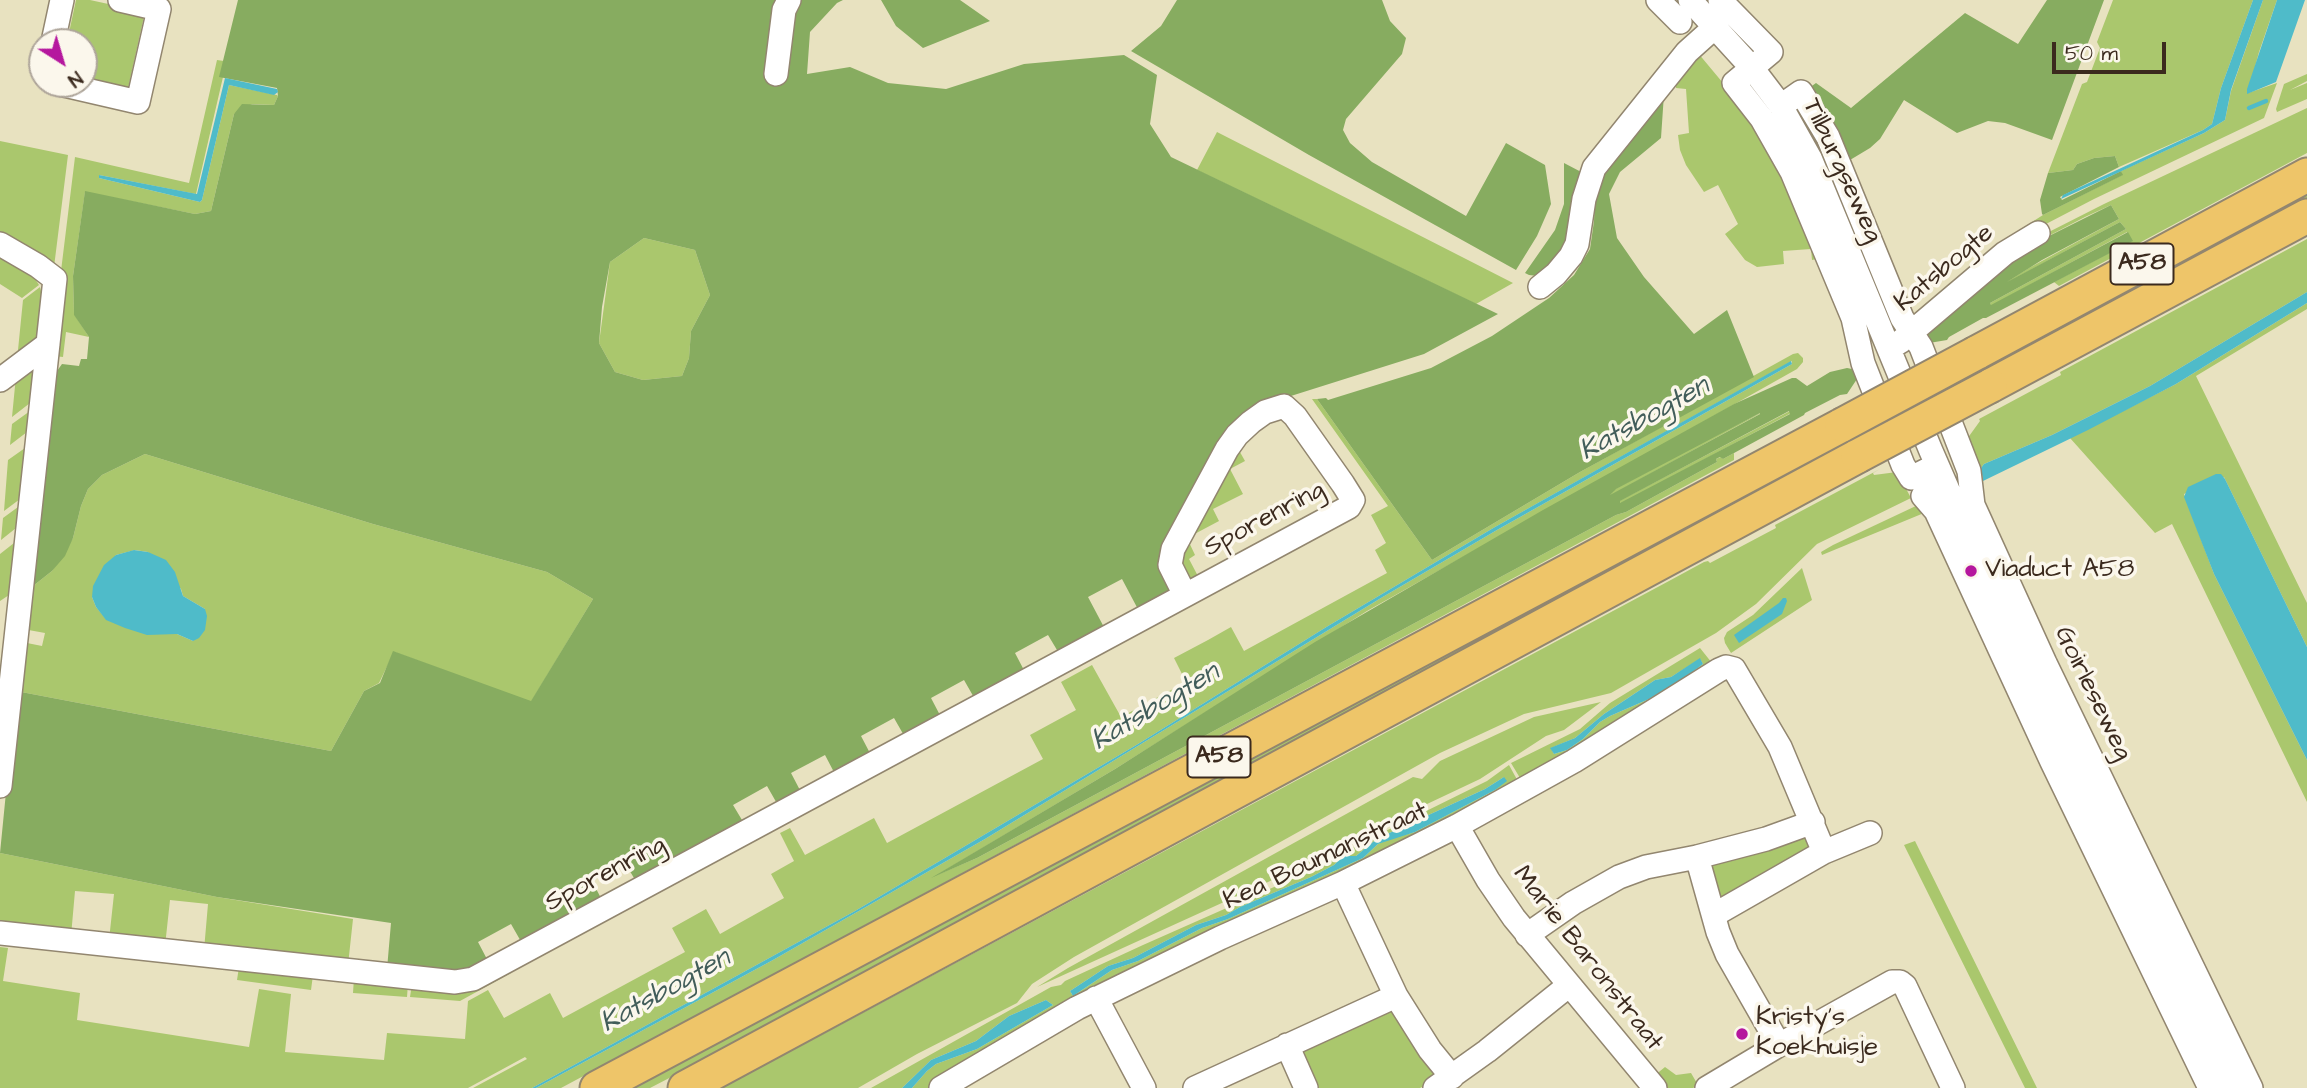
<!DOCTYPE html>
<style>
body{margin:0}
#map{position:relative;width:2307px;height:1088px;overflow:hidden;background:#e8e2c0;font-family:"Architects Daughter",sans-serif}
canvas{display:block}
.north{position:absolute;left:28px;top:28px;width:70px;height:70px;box-sizing:border-box;background:#fbf7ec;border:2px solid #aea59a;border-radius:50%;rotate:143deg;font-size:19px;font-weight:700;line-height:28px;text-align:center;color:#3b2a1e}
.north::after{content:'';display:block;margin:auto;width:24px;height:32px;background:#b5179e;clip-path:polygon(50% 0,100% 100%,50% 72%,0 100%)}
.scale{position:absolute;left:2052px;top:42px;width:114px;height:32px;box-sizing:border-box;border:4px solid #3b2a1e;border-top:0;padding-left:9px;font-size:21px;line-height:24px;white-space:nowrap;color:#3b2a1e;-webkit-text-stroke:5px #fbf7ec;paint-order:stroke}
</style>
<div id="map">
<canvas width="2307" height="1088"></canvas>
<div class="north">N</div>
<div class="scale">50 m</div>
</div>
<script>
const g = document.querySelector('canvas').getContext('2d');
g.lineJoin = 'round';
function fill(path, color) { g.fillStyle = color; g.fill(path, 'evenodd'); }
const shape = rows => new Path2D(rows.map(r => 'M' + r).join(''));
function trace(path, color, width, dash) { g.strokeStyle = color; g.lineWidth = width; g.lineCap = dash ? 'butt' : 'round'; g.setLineDash(dash || []); g.stroke(path); }
function label(font, color, halo, rows, align = 'center') {
  g.font = font + ' "Architects Daughter",sans-serif'; g.lineWidth = 7; g.setLineDash([]); g.textBaseline = 'middle'; g.strokeStyle = halo; g.fillStyle = color; for (const [text, x, y, turn = 0] of rows) {
    g.save(); g.translate(x, y); g.rotate((+turn || 0) * Math.PI / 180); g.textAlign = isNaN(turn) ? turn : align; if (halo) g.strokeText(text, 0, 0); g.fillText(text, 0, 0); g.restore();
  }
}
const green = shape([
 [76,0,90,0,145,12,127,93,84,83,84,42,67,42],
 [2113,0,2253,0,2221,88,2212,124,2203,130,2119,167,2115,156,2094,158,2077,164,2073,170,2048,173,2082,84,2087,82,2100,48,2097,42],
 [2263,0,2277,0,2259,52,2248,93,2277,83,2264,118,2094,199,2021,237,1931,311,1910,317,1973,264,1977,258,1982,259,2006,243,2010,236,2043,215,2122,175,2121,171,2204,133,2225,120,2231,91],
 [1698,53,1743,107,1762,135,1821,258,1812,260,1811,249,1783,251,1784,264,1757,267,1745,260,1725,234,1738,224,1718,185,1704,192,1686,165,1680,150,1678,135,1689,133,1686,89,1676,88,1676,79],
 [217,60,224,61,220,76,223,77,196,194,99,175,99,178,200,202,202,200,229,85,277,95,278,96,274,105,252,104,234,114,211,211,195,214,85,192,73,276,74,314,89,337,66,332,63,357,54,356,61,271,75,157,189,183],
 [2307,74,2307,81,2290,90,2307,83,2307,99,2277,112,2276,109,2284,84],
 [1793,102,1816,131,1895,321,1888,324],
 [2307,108,2307,153,2059,286,2054,282,2132,241,2127,232,1991,306,1990,303,2126,229,2120,222,1995,289,2029,268,2119,219,2111,205,2085,217,2029,246,1928,340,1924,330,2039,237,2104,204],
 [1217,132,1513,283,1476,304,1197,170],
 [0,141,68,155,54,267,0,236],
 [2307,191,2307,200,1962,386,1958,378],
 [644,238,695,250,710,295,691,331,689,358,682,376,643,380,615,372,599,343,610,262],
 [2307,239,2307,292,2150,386,2052,435,1984,464,1981,468,1983,481,1979,483,1967,439,1980,421,1979,419,2061,375,2060,372],
 [0,257,34,277,39,285,22,298,0,284],
 [40,287,42,295,37,345,17,360,23,300],
 [2307,303,2307,309,2196,376,2307,603,2307,647,2224,477,2184,494,2214,574,2307,760,2307,802,2172,524,2155,533,2070,438,2176,384],
 [1798,353,1803,358,1803,362,1797,369,1367,611,1115,769,937,875,977,858,1616,515,1626,512,1717,462,1716,459,1721,457,1723,459,1734,453,1734,460,561,1088,536,1088,773,960,985,839,1381,598,1497,530,1792,364,1792,361,1495,527,1328,626,1138,744,855,911,532,1088,473,1088,527,1059,525,1057,468,1088,0,1088,0,947,8,948,3,981,80,993,77,1020,249,1047,259,989,291,994,285,1052,384,1060,387,1033,465,1039,468,1001,488,990,504,1018,550,993,563,1018,685,952,672,928,706,909,720,934,784,898,771,874,794,861,780,833,790,828,805,855,874,818,887,843,1043,759,1030,735,1076,710,1061,682,1092,665,1121,717,1186,682,1174,658,1208,640,1231,627,1244,651,1387,573,1375,550,1386,543,1371,515,1388,506,1312,399,1317,399,1432,560,1580,472,1793,354],
 [35,362,30,403,12,417,16,376],
 [1774,406,1741,424,1608,497,1615,489,1693,447],
 [30,411,27,432,10,445,12,424],
 [1790,411,1791,413,1621,504,1619,501],
 [1864,429,1867,437,704,1060,650,1088,631,1088],
 [1236,445,1245,461,1230,469,1243,494,1213,509,1219,521,1187,538,1195,555,1189,559,1200,580,1193,583,1186,581,1176,568,1176,554],
 [25,448,20,499,4,511,8,460],
 [145,454,373,524,547,572,593,599,531,702,394,652,379,683,364,691,331,751,16,691,22,642,42,646,45,633,23,629,28,590,52,571,73,538,81,506,88,489,102,475],
 [135,550,148,552,181,589,183,596,205,609,193,641,177,634,106,619,96,607,92,597,116,555],
 [1880,469,1873,473,1874,475,1897,472,1911,498,1817,544,1756,604,1716,633,1611,693,1524,714,1440,753,1074,957,1032,984,1017,1003,917,1054,858,1088,722,1088,1669,581,1704,562,1708,561,1710,563,1776,528,1775,525],
 [1918,505,1924,513,1822,555,1821,552,1833,545],
 [18,507,16,528,1,540,3,518],
 [14,543,9,595,0,601,0,554],
 [1802,568,1812,600,1731,653,1725,643,1724,638,1727,632,1753,615],
 [1700,648,1712,663,1523,783,1511,763,1580,729,1610,703],
 [1700,659,1703,664,1690,674,1649,699,1610,716,1600,722,1583,739,1567,750,1554,754,1551,748,1575,738,1604,714,1655,680,1671,677],
 [1601,702,1564,730,1546,736,1480,779,1336,847,1312,862,1037,987,1068,968,1413,777,1422,779,1440,761,1534,717],
 [1509,765,1520,785,932,1088,912,1088,927,1071,936,1064,977,1049,1053,1005,1046,1000,1009,1016,976,1041,931,1060,902,1088,871,1088,1051,987,1061,985,1065,981,1143,945,1317,868,1335,856,1487,781],
 [1504,777,1495,790,1430,824,1415,832,1389,839,1378,844,1363,858,1228,919,1202,928,1138,961,1112,970,1073,996,1070,991,1108,966,1133,958,1196,925,1226,915,1240,907,1311,877,1334,865,1343,856,1356,856,1373,842,1385,835,1485,789],
 [1802,831,1814,846,1726,899,1718,899,1709,862],
 [1915,841,2037,1088,2025,1088,1904,845],
 [0,853,217,897,353,919,348,965,204,950,208,904,170,900,165,946,109,940,114,894,75,891,71,936,4,925,0,920],
 [239,967,313,975,311,990,237,980],
 [508,967,511,973,460,1001,410,997,412,984],
 [354,978,408,984,407,997,353,993],
 [1384,1009,1392,1011,1435,1069,1435,1076,1431,1082,1420,1088,1311,1088,1298,1053],
 [1665,1067,1676,1075,1691,1073,1698,1085,1693,1088,1664,1088,1654,1076]
]);
const forest = shape([
 [238,0,843,0,837,3,810,32,807,74,850,67,888,83,946,89,1024,64,1124,55,1157,75,1150,124,1171,157,1498,314,1424,354,1275,401,1168,548,1171,591,1140,613,1122,579,1088,597,1106,631,1060,655,1048,635,1015,653,1026,674,976,701,964,680,931,698,942,719,906,739,894,718,861,736,872,757,836,776,825,755,791,773,802,794,779,807,767,786,733,805,745,825,637,883,625,863,592,881,603,902,523,945,511,924,478,942,489,963,470,974,387,969,391,923,217,897,0,853,16,691,331,751,364,691,380,683,393,651,531,701,593,599,547,572,373,524,145,454,102,475,88,489,81,506,73,538,65,556,52,571,28,590,52,378,62,364,79,366,81,359,87,359,89,337,74,315,73,276,85,191,195,214,211,211,234,114,242,104,274,105,278,96,277,88,219,77],
 [644,238,695,250,710,295,691,331,689,358,682,376,643,380,615,372,599,343,602,307,610,262],
 [881,0,960,0,990,21,923,48,896,26],
 [1177,0,1382,0,1390,21,1406,38,1402,54,1346,119,1343,130,1350,143,1372,162,1466,216,1506,143,1545,165,1551,204,1537,236,1516,270,1309,155,1131,51,1161,26],
 [2047,0,2104,0,2052,140,2005,123,1988,121,1957,133,1904,100,1880,139,1870,148,1850,160,1809,88,1816,83,1851,108,1965,13,2018,44],
 [1664,94,1661,138,1620,172,1609,194,1617,238,1644,277,1694,334,1727,310,1754,377,1580,472,1432,560,1317,399,1326,398,1328,400,1431,368,1492,336,1549,298,1574,275,1590,249,1594,221,1595,199,1599,179],
 [2115,156,2119,167,2060,197,2062,200,2121,171,2123,175,2043,215,2042,214,2040,200,2048,173,2073,170,2077,164,2094,158],
 [1564,163,1585,174,1574,236,1547,277,1529,275,1525,273,1555,230,1564,204],
 [2111,205,2119,219,2042,260,2007,282,2120,222,2126,229,1990,303,1991,305,2128,232,2133,241,1986,318,1983,318,1949,337,1947,340,1929,343,1927,332,2029,246],
 [1847,368,1852,369,1859,376,1847,394,1840,395,1805,413,1804,415,1723,459,1720,457,1716,459,1717,462,1626,512,1616,515,977,858,931,878,1115,769,1315,642,1543,510,1734,404,1792,378,1796,378,1807,386,1830,372],
 [1789,411,1790,414,1620,503,1620,501],
 [1760,413,1760,414,1610,495,1616,489]
]);
const water = shape([
 [2253,0,2263,0,2231,90,2225,120,2204,133,2061,199,2063,195,2203,130,2212,124,2221,88],
 [2277,0,2305,0,2276,82,2247,94,2247,89],
 [225,78,277,89,278,92,274,95,229,85,202,200,200,202,99,178,99,175,197,194],
 [2307,292,2307,303,2176,384,2088,430,1983,481,1981,468,1984,464,2052,435,2150,386],
 [1791,361,1792,364,1497,530,1381,598,985,839,773,960,536,1088,532,1088,855,911,1138,744,1328,626,1495,527],
 [2216,474,2221,474,2225,479,2307,647,2307,760,2214,574,2184,497,2188,487],
 [134,550,148,552,166,560,175,572,183,596,205,609,207,616,205,630,199,638,193,641,177,634,147,635,125,628,106,620,96,607,92,597,93,586,104,565,116,555],
 [1783,598,1786,598,1787,601,1782,614,1739,643,1734,635,1779,603],
 [1700,658,1703,664,1690,674,1649,699,1610,716,1600,722,1583,739,1567,750,1554,754,1550,748,1575,738,1604,714,1655,680,1671,677],
 [1504,777,1507,781,1495,790,1415,832,1378,844,1363,858,1228,919,1202,928,1138,961,1112,970,1073,996,1070,991,1108,966,1133,958,1196,925,1226,915,1240,907,1311,877,1334,865,1343,856,1356,856,1373,842,1385,835,1485,789],
 [1046,1000,1053,1005,977,1049,936,1064,927,1071,912,1088,902,1088,931,1060,976,1041,1009,1016]
]);
const stream = shape([
 [2249,108,2266,101]
]);
const minor = shape([
 [1658,0,1680,22],
 [1690,0,1752,68,1781,106,1810,158,1931,451,2017,648,2230,1088],
 [1720,0,1771,52,1734,83,1762,119,1792,172,1853,318,1863,363,1903,465,1911,478,1937,465],
 [53,42,62,0],
 [776,74,784,10,789,0],
 [60,84,138,102,159,9,120,0],
 [1781,106,1801,92,1828,137,1902,318,1921,347,1969,471,1973,505,2045,663,2251,1088],
 [0,244,38,266,55,279,0,786],
 [1540,287,1556,274,1571,256,1577,244,1584,199,1594,168,1687,52,1716,26],
 [1900,342,2005,253,2038,233],
 [0,380,48,344],
 [1946,486,1923,496,1936,511,2052,762,2210,1088],
 [1457,826,1488,880,1514,918,1655,1088],
 [1697,857,1718,932,1727,954,1779,1045],
 [1343,883,1396,996,1430,1050,1452,1077],
 [1714,915,1824,852,1870,833],
 [0,933,455,982,473,979,1349,507,1353,500,1343,484,1295,416,1284,406,1265,412,1251,422,1237,435,1227,449,1173,549,1170,565,1185,595],
 [1527,935,1573,903,1619,877,1646,867,1697,857,1766,839,1813,822],
 [1096,998,1144,1088],
 [1287,1045,1306,1088],
 [941,1088,1077,1008,1220,938,1343,883,1457,826,1574,761,1719,670,1726,667,1734,669,1780,747,1824,852],
 [1195,1088,1396,996],
 [1435,1088,1487,1051,1568,986],
 [1707,1088,1779,1045,1892,982,1900,982,1905,986,1953,1088]
]);
const highway = shape([
 [1976,353,2307,175],
 [1990,386,2307,216],
 [597,1088,1842,425],
 [685,1088,1858,456]
]);
const highwayBridge = shape([
 [1842,425,1976,353],
 [1858,456,1990,386]
]);
const markers = [
 [1971,571,7,"#b5179e"],
 [1742,1034,7,"#b5179e"]
];
const shields = [
 [2142,264,63],
 [1219,757,63]
];
const shieldNames = [
 ["A58",2142,264],
 ["A58",1219,757]
];
const streetNames = [
 ["Tilburgseweg",1841,171,65],
 ["Katsbogte",1945,269,-40],
 ["Sporenring",1265,520,-28],
 ["Goirleseweg",2092,694,64],
 ["Kea Boumanstraat",1326,857,-25],
 ["Sporenring",606,875,-28],
 ["Marie Baronstraat",1587,959,52]
];
const poiNames = [
 ["Viaduct A58",1985,571],
 ["Kristy's",1756,1019],
 ["Koekhuisje",1756,1049]
];
const waterNames = [
 ["Katsbogten",1645,420,-29],
 ["Katsbogten",1156,708,-31],
 ["Katsbogten",666,992,-29]
];
fill(green, '#aac76d');
fill(forest, '#87ac60');
fill(water, '#4fbbc9');
trace(stream, '#4fbbc9', 4.5);
trace(minor, '#92866f', 26);
trace(highway, '#92866f', 37);
trace(minor, '#fff', 23);
trace(highway, '#eec569', 33);
trace(highwayBridge, '#92866f', 37, []);
trace(highwayBridge, '#eec569', 33);
for (const [x, y, r, color] of markers) { const dot = new Path2D(); dot.arc(x, y, r, 0, 2 * Math.PI); g.fillStyle = color; g.fill(dot); trace(dot, '#fbf7ec', 2.5); }
for (const [x, y, w] of shields) { const box = new Path2D(); box.roundRect(x - w / 2, y - 20.5, w, 41, 5); g.fillStyle = '#fbf7ec'; g.fill(box); trace(box, '#3b2a1e', 2); }
label('bold 24px', '#3b2a1e', null, shieldNames);
label('26px', '#3b2a1e', '#fbf7ec', streetNames);
label('26px', '#3b2a1e', '#fbf7ec', poiNames, 'left');
label('italic 28px', '#425d5a', '#fbf7ec', waterNames);
</script>
